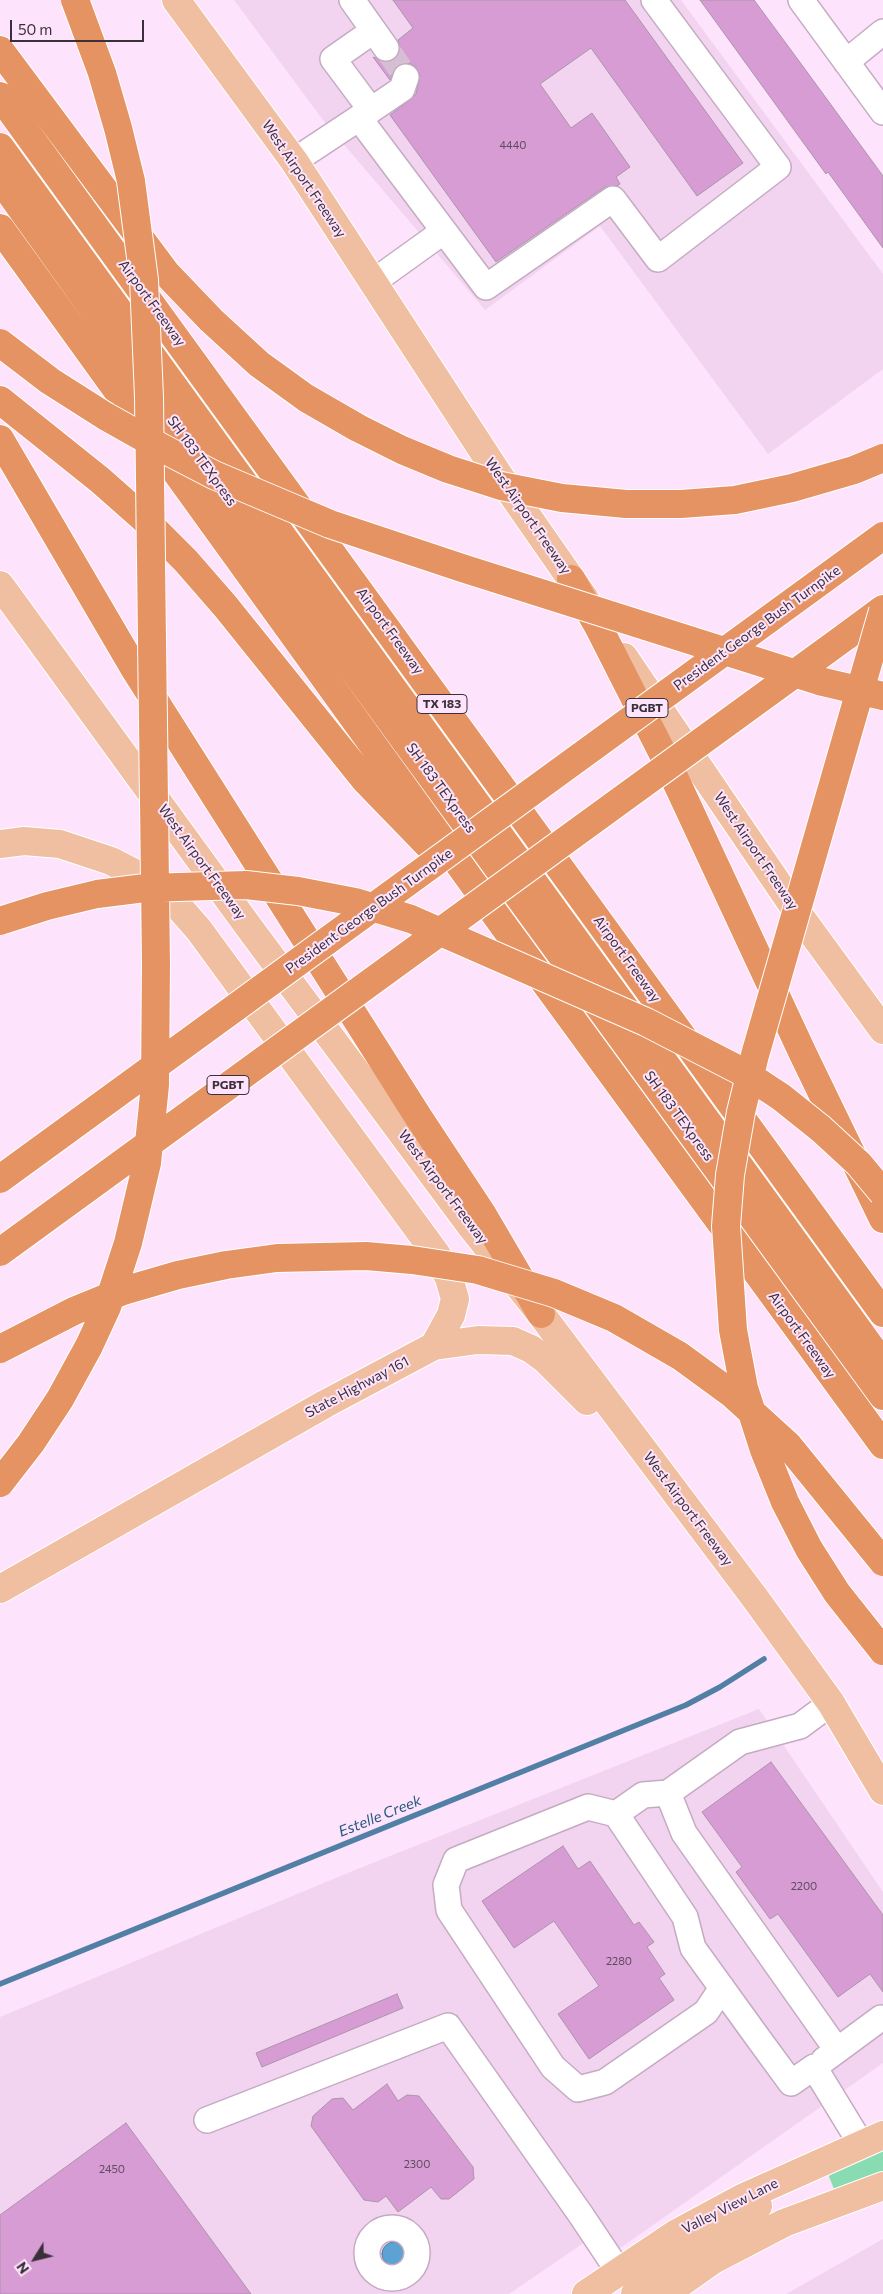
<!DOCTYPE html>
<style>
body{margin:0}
#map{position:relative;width:883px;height:2294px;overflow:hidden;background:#fde3fb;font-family:Commissioner,sans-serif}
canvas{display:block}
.north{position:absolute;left:10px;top:2234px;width:50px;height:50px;-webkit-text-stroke:4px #fde3fb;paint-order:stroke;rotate:234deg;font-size:14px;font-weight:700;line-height:20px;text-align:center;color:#3a303a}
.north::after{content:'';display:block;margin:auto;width:18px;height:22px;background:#3a303a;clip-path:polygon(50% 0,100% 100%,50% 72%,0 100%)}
.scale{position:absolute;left:10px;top:20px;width:134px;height:22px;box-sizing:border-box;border:2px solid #3a303a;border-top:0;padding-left:6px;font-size:15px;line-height:18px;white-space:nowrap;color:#3a303a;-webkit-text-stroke:4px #fde3fb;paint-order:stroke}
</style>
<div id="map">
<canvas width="883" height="2294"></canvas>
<div class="north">N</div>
<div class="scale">50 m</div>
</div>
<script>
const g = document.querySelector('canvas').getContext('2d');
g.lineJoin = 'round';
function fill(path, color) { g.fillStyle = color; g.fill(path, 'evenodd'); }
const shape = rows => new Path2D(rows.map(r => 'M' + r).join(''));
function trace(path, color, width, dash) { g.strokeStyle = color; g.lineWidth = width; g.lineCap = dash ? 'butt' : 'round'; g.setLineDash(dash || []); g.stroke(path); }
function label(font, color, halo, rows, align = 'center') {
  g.font = font + ' Commissioner,sans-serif'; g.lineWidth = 4; g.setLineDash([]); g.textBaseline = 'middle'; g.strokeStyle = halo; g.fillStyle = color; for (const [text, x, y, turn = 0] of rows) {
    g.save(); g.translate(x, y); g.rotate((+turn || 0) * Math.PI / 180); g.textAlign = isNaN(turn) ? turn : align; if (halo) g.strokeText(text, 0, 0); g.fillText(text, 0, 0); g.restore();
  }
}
const built = shape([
 [234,0,681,0,883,274,883,369,768,454,600,226,485,310,323,120],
 [759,1709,883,1892,883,2063,619,2249,604,2229,509,2294,0,2294,0,2017,360,1868],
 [883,2239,883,2294,786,2294]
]);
const green = shape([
 [883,2151,883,2173,836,2194,828,2174]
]);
const water = shape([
 '382 2254a12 12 0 1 1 24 0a12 12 0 1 1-24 0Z'
]);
const stream = shape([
 [0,1984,686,1705,720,1687,764,1659]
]);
const building = shape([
 [393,0,625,0,743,163,697,196,591,48,540,84,571,128,592,113,630,167,616,177,620,184,617,186,605,187,496,262,390,115,410,100,416,94,420,75,416,67,411,64,404,63,396,67,390,80,373,57,387,62,395,59,399,54,400,47,398,40,413,28,393,0],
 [700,0,754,0,799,61,883,176,883,248,828,172,826,174,700,0],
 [771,1762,883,1915,883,1992,870,1974,838,1997,778,1914,770,1919,736,1872,742,1867,702,1812,771,1762],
 [563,1846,578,1869,590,1861,634,1925,639,1922,654,1942,647,1947,665,1974,659,1978,674,2000,589,2059,558,2014,599,1986,554,1921,514,1948,482,1901,563,1846],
 [397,1994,403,2008,262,2067,256,2053,397,1994],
 [387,2084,398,2101,407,2095,419,2096,473,2167,474,2179,449,2199,441,2199,431,2187,398,2212,386,2196,378,2202,364,2200,311,2126,313,2116,332,2099,343,2098,353,2110,387,2084],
 [126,2123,251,2294,0,2294,0,2215,126,2123]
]);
const minorTunnel = shape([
 [386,48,406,77]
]);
const minor = shape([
 [352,0,386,48],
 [801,0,883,112],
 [846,62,883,32],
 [371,110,402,89,406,77],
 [359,118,486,287,613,199,658,259,778,167,654,0],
 [294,161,371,110,333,59,373,31],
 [373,282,444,231],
 [831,1703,800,1726,740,1742,668,1793,643,1795,616,1814,685,1917,693,1948,758,2038,791,2083,814,2067,861,2144],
 [668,1793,684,1833,837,2050],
 [616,1814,588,1807,456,1860,446,1885,449,1910,553,2067,578,2089,605,2082,706,2012,722,1988],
 [824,2060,881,2018],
 [207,2120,448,2026,581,2215,619,2272],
 '367 2253a25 25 0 1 1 50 0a25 25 0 1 1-50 0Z'
]);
const major = shape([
 [176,0,294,161,498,474,585,599],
 [0,585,248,926,470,1225,541,1314,755,1598,831,1703,883,1791],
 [624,657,802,919,883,1030],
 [0,844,24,841,60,844,111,861,142,877,178,906,199,930,437,1255,449,1278,455,1299,451,1315,434,1346],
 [0,1589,325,1404,434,1346,478,1340,513,1341,531,1349,546,1360,587,1401],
 [586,2294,677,2233,742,2198,883,2135],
 [635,2294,758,2206],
 [665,2294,713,2260,784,2223,883,2186]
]);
const highway = shape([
 [0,50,167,274,211,320],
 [0,96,883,1313],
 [0,147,883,1364],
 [0,179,237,510,883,1396],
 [0,228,503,925,883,1445],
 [0,400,100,480,143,518,186,561,226,607,365,780,429,846],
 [0,439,134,668,419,1118,483,1215,541,1314],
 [571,579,598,626,667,762,804,1056,883,1219],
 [845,637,883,609]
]);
const highwayBridge = shape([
 [211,320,259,364,306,398,358,428,402,450,448,469,501,486,562,498,626,504,681,504,735,500,792,488,854,470,883,458],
 [0,343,50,381,105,416,162,448,214,475,330,524,462,568,819,681,883,696],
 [883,611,755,1055,741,1112,730,1175,726,1226,733,1330,744,1388,764,1450,785,1502,809,1549,837,1593,883,1651],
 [0,921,47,906,97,894,145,888,246,885,298,891,355,902,411,919,646,1022,743,1072,781,1097,821,1129,859,1164,883,1193],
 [0,1179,883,536],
 [0,1252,845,637],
 [0,1349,74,1311,123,1291,178,1275,226,1265,277,1258,366,1256,412,1260,478,1270,554,1293,614,1318,680,1356,732,1394,788,1445,883,1562],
 [0,1483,31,1443,60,1399,89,1346,107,1307,128,1243,147,1163,155,1085,156,964,149,397,144,280,131,181,118,128,102,73,75,0]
]);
const numberNames = [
 ["4440",513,145],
 ["2200",804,1886],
 ["2280",619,1961],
 ["2300",417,2164],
 ["2450",112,2169]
];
const shields = [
 [442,704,50],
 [647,708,42],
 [228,1085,42]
];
const shieldNames = [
 ["TX 183",442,704],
 ["PGBT",647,708],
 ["PGBT",228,1085]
];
const streetNames = [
 ["West Airport Freeway",304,179,56],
 ["Airport Freeway",152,303,54],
 ["SH 183 TEXpress",202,461,54],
 ["West Airport Freeway",528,516,55],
 ["President George Bush Turnpike",757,628,-36],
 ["Airport Freeway",390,631,54],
 ["SH 183 TEXpress",441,788,54],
 ["West Airport Freeway",756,851,56],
 ["West Airport Freeway",202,862,54],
 ["President George Bush Turnpike",369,911,-36],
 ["Airport Freeway",627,959,54],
 ["SH 183 TEXpress",679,1116,54],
 ["West Airport Freeway",443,1187,53],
 ["Airport Freeway",802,1335,54],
 ["State Highway 161",357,1387,-28],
 ["West Airport Freeway",688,1509,53],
 ["Valley View Lane",730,2206,-27]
];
const waterNames = [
 ["Estelle Creek",380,1816,-22]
];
fill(built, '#f3d4f0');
fill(green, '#89dbb2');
fill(water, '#5ca3d3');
trace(water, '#5280a5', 1);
trace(stream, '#5280a5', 5.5);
fill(building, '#d79cd3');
trace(building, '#ac94aa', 1);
trace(minorTunnel, '#d6bfd4', 25, [25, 12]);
trace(minor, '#c4abc2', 28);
trace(major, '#fff', 30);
trace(highway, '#fff', 30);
trace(minor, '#fff', 25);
trace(major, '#f0bea1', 28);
trace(highway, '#e69363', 28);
trace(highwayBridge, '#fff', 30, []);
trace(highwayBridge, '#e69363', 28);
label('11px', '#614b60', null, numberNames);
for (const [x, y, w] of shields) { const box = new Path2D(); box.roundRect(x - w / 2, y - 9.5, w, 19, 4); g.fillStyle = '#fde3fb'; g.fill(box); trace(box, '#3a303a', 1); }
label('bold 12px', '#3a303a', null, shieldNames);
label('14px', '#3a303a', '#fde3fb', streetNames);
label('italic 15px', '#255a7c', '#fde3fb', waterNames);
</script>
